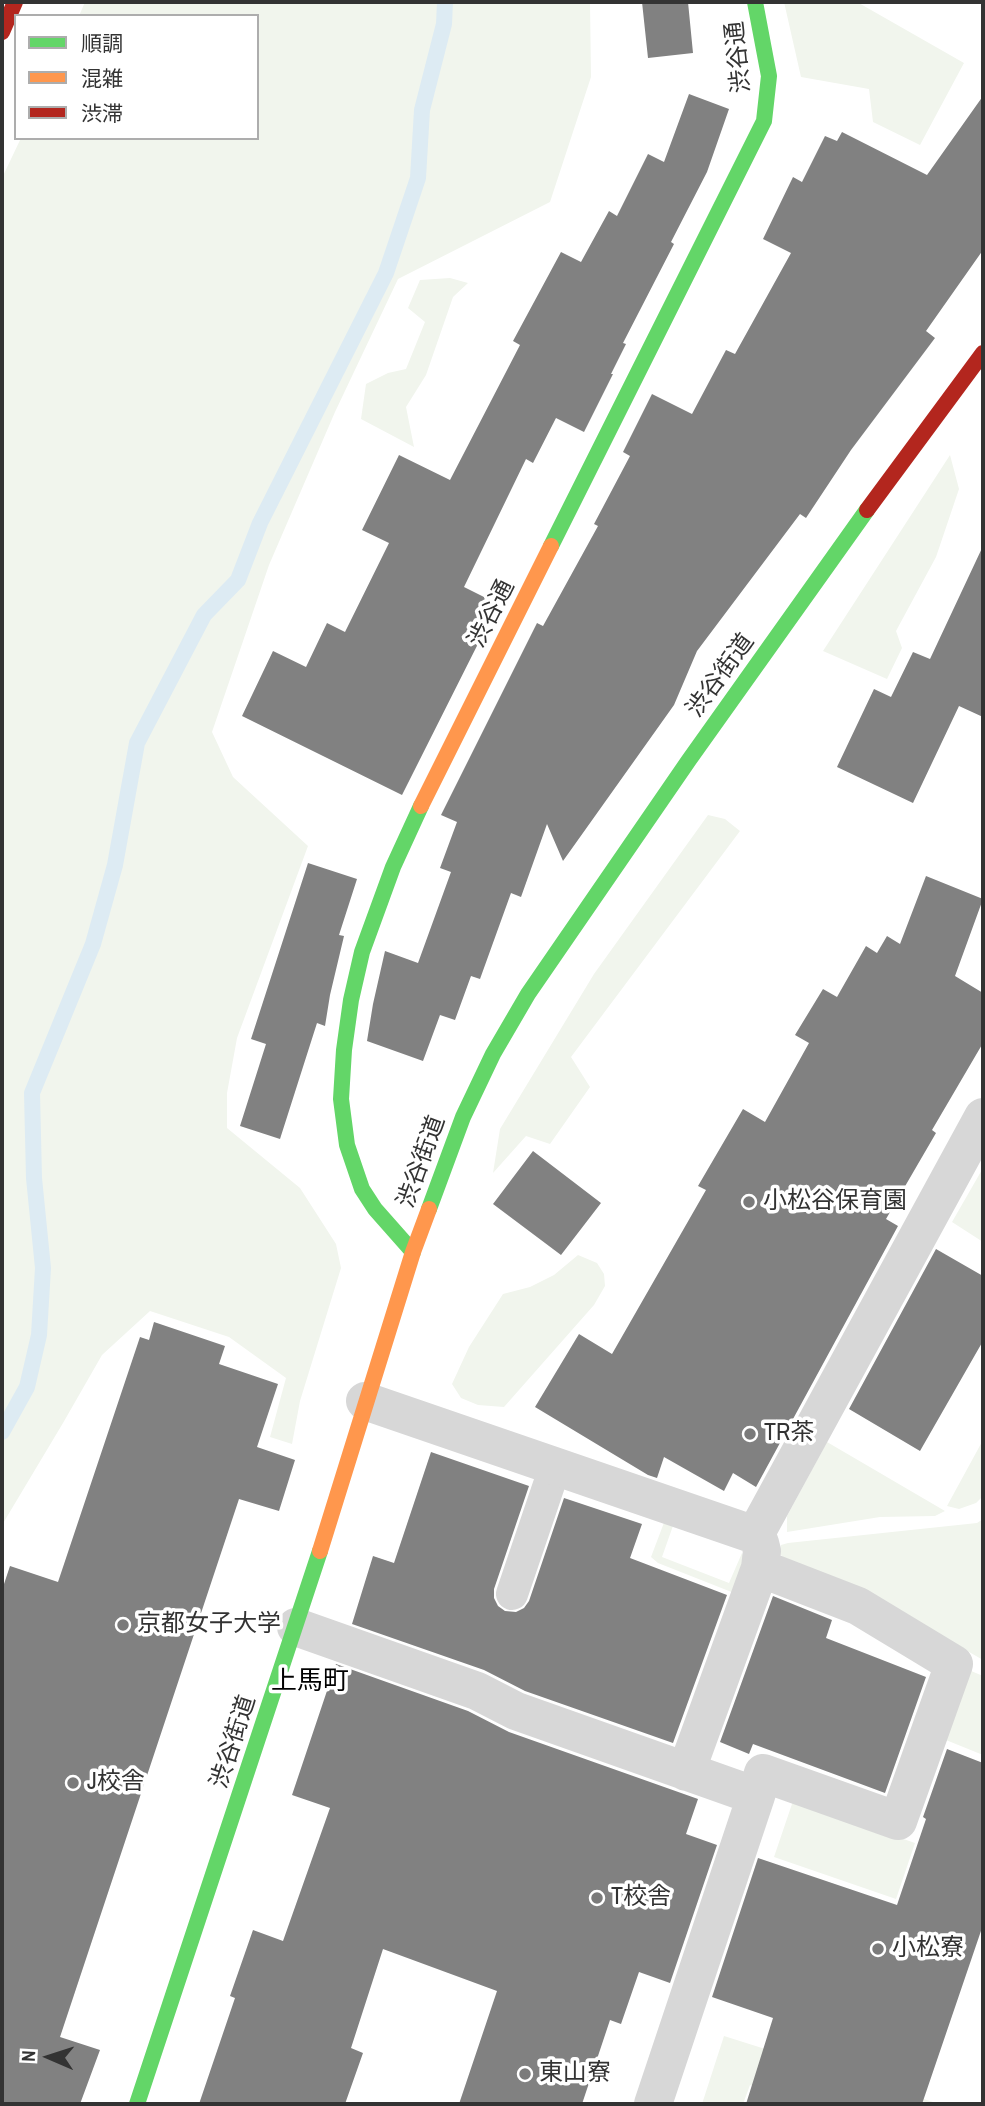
<!DOCTYPE html>
<meta charset="utf-8">
<style>
body{margin:0}
#map{position:relative;width:985px;height:2106px;overflow:hidden;background:#fff;font-family:"Archivo Narrow","Noto Sans JP",sans-serif}
canvas{display:block}
.frame{position:absolute;inset:0;border:4px solid #333;pointer-events:none}
.legend{position:absolute;left:14px;top:14px;width:245px;height:126px;box-sizing:border-box;background:#fff;border:2px solid #adadad;margin:0;padding:9px 12px;list-style:none;font-size:21px;color:#333}
.legend li{display:flex;align-items:center;gap:14px;height:35px}
.legend b{width:35px;border:2px solid #adadad}
.north{position:absolute;left:14px;top:2022px;width:70px;height:70px;-webkit-text-stroke:5px #fff;paint-order:stroke;rotate:273deg;font-size:19px;font-weight:700;line-height:28px;text-align:center;color:#333}
.north::after{content:'';display:block;margin:auto;width:24px;height:32px;background:#333;clip-path:polygon(50% 0,100% 100%,50% 72%,0 100%)}
</style>
<div id="map">
<canvas width="985" height="2106"></canvas>
<div class="frame"></div>
<ul class="legend">
<li><b style="height:9px;background:#63d668"></b>順調</li>
<li><b style="height:9px;background:#ff974d"></b>混雑</li>
<li><b style="height:9px;background:#b3261e"></b>渋滞</li>
</ul>
<div class="north">N</div>
</div>
<script>
const g = document.querySelector('canvas').getContext('2d');
g.lineJoin = 'round';
function fill(path, color) { g.fillStyle = color; g.fill(path, 'evenodd'); }
const shape = rows => new Path2D(rows.map(r => 'M' + r).join(''));
function trace(path, color, width, dash) { g.strokeStyle = color; g.lineWidth = width; g.lineCap = dash ? 'butt' : 'round'; g.setLineDash(dash || []); g.stroke(path); }
function label(font, color, halo, rows, align = 'center') {
  g.font = font + ' "Archivo Narrow","Noto Sans JP",sans-serif'; g.lineWidth = 7; g.setLineDash([]); g.textBaseline = 'middle'; g.strokeStyle = halo; g.fillStyle = color; for (const [text, x, y, turn = 0] of rows) {
    g.save(); g.translate(x, y); g.rotate((+turn || 0) * Math.PI / 180); g.textAlign = isNaN(turn) ? turn : align; if (halo) g.strokeText(text, 0, 0); g.fillText(text, 0, 0); g.restore();
  }
}
const green = shape([
 [85,2,590,2,591,77,550,202,398,279,335,412,269,565,212,732,233,777,308,846,237,1038,227,1093,227,1128,300,1188,336,1244,341,1268,300,1401,292,1444,270,1437,286,1378,229,1337,150,1311,102,1355,63,1423,2,1525,2,178,21,138,257,138,257,16,79,16],
 [784,2,857,2,964,63,920,145,873,122,869,89,801,77],
 [450,278,468,283,453,297,426,375,406,407,414,447,361,419,366,384,388,373,406,369,425,322,408,308,420,280],
 [950,455,959,489,936,557,896,631,902,648,887,679,823,651],
 [708,815,725,819,740,831,571,1057,590,1087,550,1144,526,1136,493,1173,500,1129,594,974],
 [983,1168,983,1242,952,1222],
 [578,1255,597,1263,604,1274,605,1286,594,1305,504,1407,478,1405,461,1398,452,1384,469,1347,503,1294,530,1287,554,1275],
 [983,1440,983,1496,976,1503,959,1509,947,1506],
 [827,1442,945,1511,935,1516,880,1517,787,1532,787,1516],
 [983,1519,983,1660,950,1641,784,1558,779,1553,781,1545,788,1543,977,1523],
 [665,1520,674,1523,662,1557,729,1583,742,1553,747,1562,734,1593,658,1563,651,1557],
 [964,1668,983,1676,983,1755,941,1738],
 [793,1801,915,1843,896,1899,774,1857],
 [724,2036,933,2102,932,2104,810,2104,750,2085,743,2104,702,2104]
]);
const stream = shape([
 [2,1432,27,1387,39,1335,43,1268,34,1178,32,1093,93,944,115,865,137,743,204,615,238,580,260,523,386,273,418,178,422,110,444,24,445,2]
]);
const building = shape([
 [642,2,688,2,693,53,648,58],
 [689,94,729,109,707,172,671,242,674,244,623,343,626,344,611,374,613,374,584,432,556,418,533,463,526,459,464,587,498,604,402,795,242,716,273,651,306,667,327,623,345,632,389,543,362,530,399,455,450,480,520,345,513,341,561,252,581,262,609,211,617,216,648,154,664,162],
 [983,96,983,250,926,331,935,338,851,450,806,518,800,514,697,651,674,705,563,861,547,824,521,897,511,893,480,979,471,976,455,1020,440,1015,423,1061,367,1041,373,1004,385,951,418,963,451,872,440,868,457,822,441,815,537,623,543,626,598,526,594,524,630,456,623,452,652,394,692,414,726,350,735,354,791,253,763,239,793,177,802,182,825,136,837,141,842,132,927,175],
 [983,546,983,717,959,706,913,803,837,767,874,689,891,697,913,652,930,659],
 [308,863,357,879,339,935,344,936,330,995,325,1026,317,1023,280,1139,240,1126,266,1044,251,1039],
 [926,876,983,899,955,976,983,993,983,1043,932,1130,936,1133,886,1219,898,1226,756,1487,733,1473,724,1491,664,1457,657,1478,648,1475,535,1407,579,1334,612,1354,706,1190,698,1186,743,1109,765,1122,809,1043,795,1035,823,989,837,997,866,946,877,953,887,936,900,944],
 [533,1151,601,1203,561,1255,493,1204],
 [936,1249,983,1276,983,1341,920,1451,849,1409],
 [154,1322,225,1346,219,1364,278,1384,257,1447,295,1460,279,1511,239,1499,60,2037,100,2050,80,2104,2,2104,2,1590,10,1566,58,1582,140,1337,149,1340],
 [431,1452,529,1486,494,1589,494,1598,498,1606,505,1611,516,1612,524,1608,529,1601,564,1498,642,1524,630,1558,727,1595,673,1743,525,1691,484,1670,352,1624,373,1556,394,1563],
 [773,1596,832,1620,826,1638,926,1677,885,1793,753,1744,749,1754,720,1742],
 [336,1664,468,1711,509,1732,698,1799,686,1834,717,1845,670,1983,639,1972,621,2024,610,2020,582,2104,459,2104,497,1991,383,1949,351,2048,363,2053,345,2104,199,2104,235,1998,230,1996,253,1930,283,1941,330,1808,292,1795],
 [947,1749,983,1763,983,1925,922,2104,746,2104,773,2018,712,1997,758,1858,897,1905,926,1819,923,1817]
]);
const lane = shape([
 [512,1594,555,1467]
]);
const street = shape([
 [365,1401,755,1535,983,1117],
 [296,1627,477,1691,516,1711,756,1796,653,2104],
 [686,1772,760,1568,762,1551,760,1543],
 [756,1796,763,1773,898,1821,954,1664,858,1606,760,1568]
]);
const fast = shape([
 [551,546,764,121,769,76,755,2],
 [429,1209,463,1117,493,1054,528,994,689,760,867,510],
 [413,1252,375,1209,362,1189,347,1145,341,1099,344,1050,351,1000,362,952,393,867,421,806],
 [137,2104,320,1551]
]);
const slow = shape([
 [421,806,551,546],
 [320,1551,413,1252,429,1209]
]);
const jam = shape([
 [2,32,15,2],
 [867,510,983,353]
]);
const markers = [
 [749,1202,7,"#7a7a7a"],
 [750,1434,7,"#7a7a7a"],
 [123,1625,7,"#7a7a7a"],
 [73,1783,7,"#7a7a7a"],
 [597,1898,7,"#7a7a7a"],
 [878,1949,7,"#7a7a7a"],
 [525,2074,7,"#7a7a7a"]
];
const streetNames = [
 ["渋谷通",739,57,-96],
 ["渋谷通",492,614,-63],
 ["渋谷街道",721,676,-54],
 ["渋谷街道",422,1162,-70],
 ["渋谷街道",234,1742,-72]
];
const poiNames = [
 ["小松谷保育園",763,1202],
 ["TR茶",764,1434],
 ["京都女子大学",137,1625],
 ["J校舎",87,1783],
 ["T校舎",611,1898],
 ["小松寮",892,1949],
 ["東山寮",539,2074]
];
const neighbourhoodNames = [
 ["上馬町",310,1682]
];
fill(green, '#f1f5ed');
trace(stream, '#ddebf3', 16);
fill(building, '#818181');
trace(lane, '#d7d7d7', 32);
trace(street, '#d7d7d7', 38);
trace(fast, '#63d668', 16);
trace(slow, '#ff974d', 16);
trace(jam, '#b3261e', 16);
for (const [x, y, r, color] of markers) { const dot = new Path2D(); dot.arc(x, y, r, 0, 2 * Math.PI); g.fillStyle = color; g.fill(dot); trace(dot, '#fff', 2.5); }
label('24px', '#333', '#fff', streetNames);
label('24px', '#333', '#fff', poiNames, 'left');
label('26px', '#000', '#fff', neighbourhoodNames);
</script>
